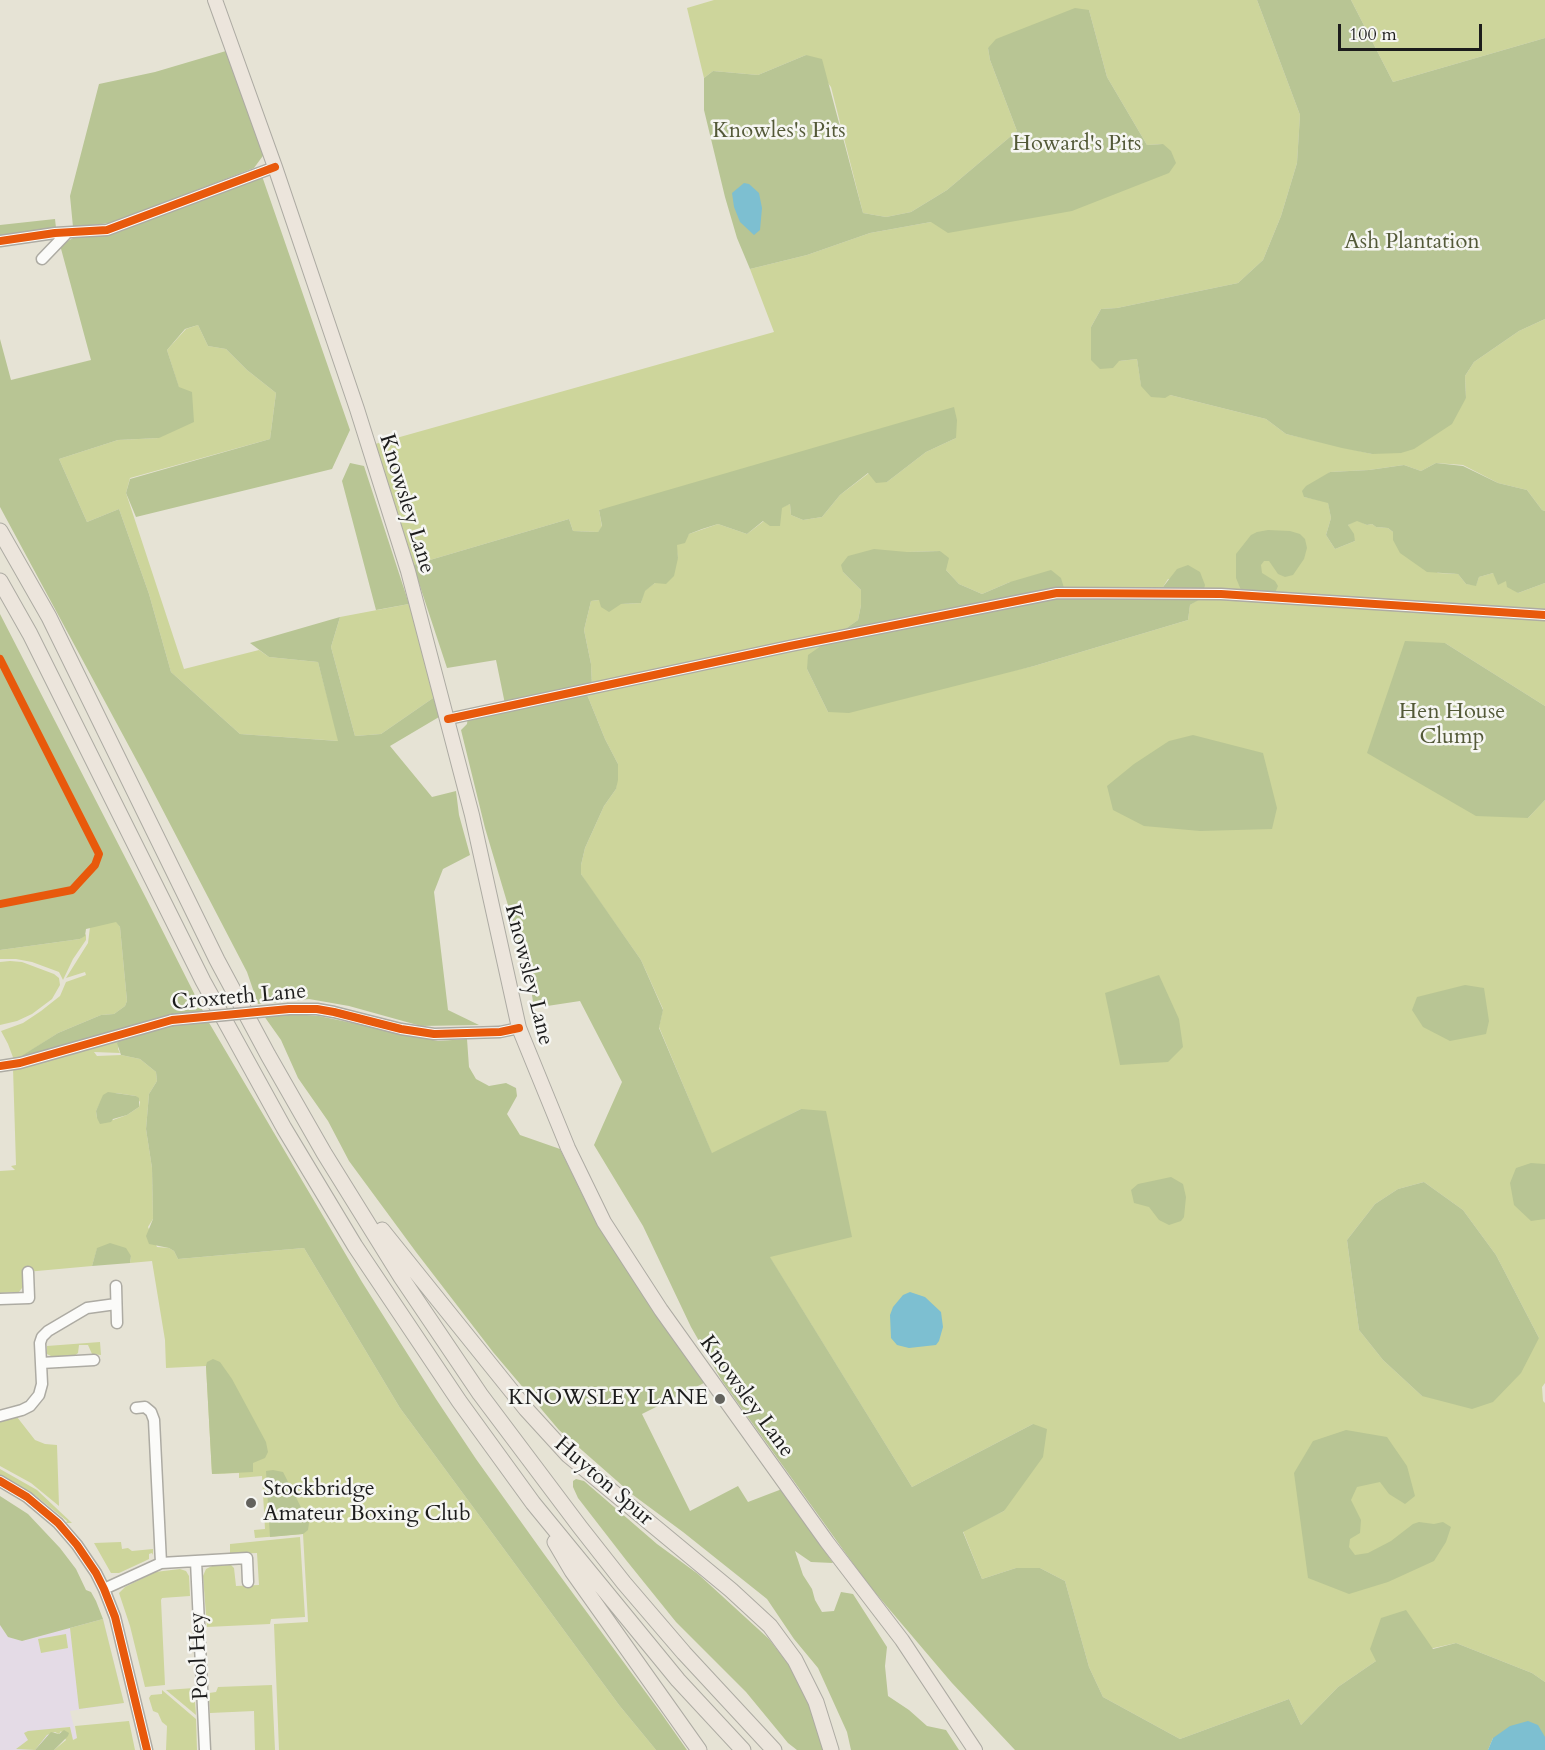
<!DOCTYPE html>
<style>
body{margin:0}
#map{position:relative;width:1545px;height:1750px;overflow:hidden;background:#e6e3d5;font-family:Cardo,serif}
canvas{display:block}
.scale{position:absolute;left:1338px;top:24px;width:144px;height:27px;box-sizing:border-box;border:3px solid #1c1c1c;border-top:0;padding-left:8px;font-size:18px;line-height:21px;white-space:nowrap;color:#1c1c1c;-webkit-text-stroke:4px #f6f6f2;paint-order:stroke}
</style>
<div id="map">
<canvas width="1545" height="1750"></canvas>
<div class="scale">100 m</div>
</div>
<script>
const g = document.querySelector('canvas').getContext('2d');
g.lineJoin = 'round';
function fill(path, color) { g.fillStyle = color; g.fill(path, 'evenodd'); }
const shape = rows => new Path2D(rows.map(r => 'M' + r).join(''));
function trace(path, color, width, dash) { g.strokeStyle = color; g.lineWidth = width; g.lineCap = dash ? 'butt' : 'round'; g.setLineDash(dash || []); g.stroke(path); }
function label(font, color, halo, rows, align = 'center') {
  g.font = font + ' Cardo,serif'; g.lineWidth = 5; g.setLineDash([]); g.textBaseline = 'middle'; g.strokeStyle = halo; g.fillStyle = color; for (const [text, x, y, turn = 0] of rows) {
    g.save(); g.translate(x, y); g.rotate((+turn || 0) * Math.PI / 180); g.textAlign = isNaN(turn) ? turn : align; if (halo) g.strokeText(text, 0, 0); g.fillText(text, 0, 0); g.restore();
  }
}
const built = shape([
 [103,1619,124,1703,70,1711,77,1739,72,1740,70,1727,57,1728,40,1750,0,1750,0,1625,8,1637,22,1641]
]);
const green = shape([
 [714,0,1257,0,1300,115,1297,163,1281,216,1263,260,1238,283,1117,308,1101,309,1091,327,1091,360,1119,361,1137,359,1141,385,1170,395,1266,419,1286,434,1372,454,1466,398,1465,376,1474,362,1519,331,1545,319,1545,511,1542,510,1527,490,1498,483,1463,465,1436,463,1421,471,1404,465,1369,470,1330,472,1304,497,1328,502,1331,518,1326,535,1335,549,1355,541,1348,525,1357,520,1367,525,1372,524,1376,527,1388,528,1393,532,1438,573,1458,574,1466,584,1476,585,1479,577,1493,573,1507,581,1518,593,1545,583,1545,613,1203,591,1168,579,1163,587,1064,588,1010,582,982,594,959,584,946,570,940,551,907,552,843,572,861,590,861,605,858,620,837,635,592,686,591,664,584,630,591,601,599,600,621,604,641,603,644,591,655,583,678,558,676,545,689,534,718,524,747,534,782,507,790,504,791,515,803,520,822,517,840,495,869,473,887,482,926,452,956,438,599,510,602,527,598,532,573,531,569,519,413,565,375,444,774,332,750,269,807,255,870,233,931,222,1163,144,1147,145,1107,77,1089,10,988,48,990,60,1017,131,947,190,911,212,886,217,863,213,831,87,806,55,758,75,713,71,704,78,687,8],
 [1351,0,1545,0,1545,38,1393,82],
 [198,325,208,346,226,349,247,370,276,393,270,439,130,478,126,493,184,669,259,650,269,657,318,662,339,741,240,734,171,672,149,594,119,509,87,522,59,459,118,440,159,438,179,388,167,350,186,329],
 [1202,597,1545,618,1545,706,1445,643,1528,818,1545,800,1545,1383,1542,1387,1543,1401,1545,1403,1545,1682,1532,1673,1456,1643,1376,1661,1338,1687,1301,1725,1289,1699,1180,1739,1103,1697,1089,1667,1065,1581,1040,1568,1016,1568,982,1579,963,1531,1004,1511,1033,1424,912,1487,769,1256,801,1109,712,1154,659,1027,663,1009,641,960,586,882,581,874,581,865,585,848,604,806,616,789,618,764,605,739,586,692,827,642,807,669,828,712,1034,666,1188,620,1190,605],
 [1424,1182,1463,1210,1496,1255,1539,1338,1422,1396,1383,1360,1359,1330,1347,1240,1375,1204,1398,1189],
 [409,604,436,696,381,734,355,736,331,647,340,617],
 [116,921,120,927,127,1001,125,1006,114,1014,101,1015,58,1033,24,1055,21,1059,14,1060,8,1044,1,1031,23,1023,41,1011,60,996,66,982,86,975,85,972,66,978,88,943,90,927],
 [86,934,86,940,73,959,63,980,59,972,32,962,16,959,0,959,0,950,80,939],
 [10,961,22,962,54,974,59,978,60,985,52,999,32,1014,17,1021,0,1025,0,962],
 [120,1040,118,1049,120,1053,94,1052,97,1056,121,1055,140,1059,156,1072,157,1081,149,1094,146,1129,152,1168,153,1219,148,1227,157,1247,169,1248,174,1251,178,1259,304,1248,400,1408,619,1705,656,1750,279,1750,274,1624,308,1622,303,1534,255,1538,254,1530,265,1529,262,1476,239,1478,239,1473,212,1474,206,1366,166,1368,165,1340,152,1261,130,1263,131,1256,97,1249,92,1266,26,1272,25,1284,19,1292,0,1293,0,1171,15,1170,11,1166,16,1165,13,1068],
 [116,1093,136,1096,140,1102,139,1107,127,1115,113,1120,97,1118,96,1111,100,1103],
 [100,1342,101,1355,92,1354,88,1345,79,1345,78,1353,74,1356,53,1357,47,1354,47,1346],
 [17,1417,35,1440,45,1444,57,1445,59,1506,31,1483,0,1466,0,1422],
 [0,1469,37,1490,72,1523,66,1523,67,1521,36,1496,0,1475],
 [300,1537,305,1617,271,1619,270,1624,207,1627,203,1576,206,1569,212,1566,231,1565,234,1568,236,1586,259,1585,257,1553,230,1554,230,1544],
 [121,1542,122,1549,128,1548,132,1551,153,1549,153,1555,152,1553,149,1554,149,1559,145,1561,119,1573,111,1573,94,1543],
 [180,1569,186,1571,189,1576,190,1596,162,1598,161,1600,165,1685,145,1687,130,1626,119,1593,125,1587,155,1572],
 [103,1619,124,1703,79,1709,70,1628],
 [66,1634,68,1648,41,1653,38,1639],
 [272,1685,275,1750,255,1750,254,1711,210,1713,209,1693,216,1692,218,1687],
 [194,1688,196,1715,166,1690],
 [162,1690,196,1719,197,1750,166,1750,167,1726,162,1722,158,1713,153,1711,149,1698,151,1695,162,1694],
 [129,1721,135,1750,54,1750,66,1740,61,1731,59,1734,55,1732,47,1735,35,1750,16,1749,28,1740,24,1733,28,1731,70,1727,73,1740,77,1738,75,1726]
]);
const forest = shape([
 [1257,0,1351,0,1393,82,1545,38,1545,319,1519,331,1474,362,1465,376,1466,398,1452,424,1414,449,1401,453,1372,454,1342,448,1286,434,1266,419,1170,395,1165,398,1151,397,1141,386,1137,359,1119,361,1113,368,1100,369,1091,360,1091,327,1101,309,1117,308,1238,283,1263,260,1281,216,1297,163,1300,115],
 [1075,8,1089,10,1107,77,1147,145,1163,144,1171,151,1176,163,1169,173,1072,211,948,233,931,222,870,233,807,255,750,269,737,238,725,197,704,110,704,78,713,71,758,75,806,55,822,59,863,213,886,217,911,212,947,190,1017,131,990,60,988,48,996,39],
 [226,51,265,153,254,168,111,223,73,227,70,196,99,84,155,72],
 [262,176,350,430,332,469,136,517,126,493,130,479,270,439,276,393,247,370,226,349,208,346,198,325,185,329,167,350,179,387,192,392,194,422,159,438,118,440,59,459,87,522,119,509,149,594,171,672,240,734,338,741,318,662,269,657,250,643,340,617,331,647,355,736,381,734,436,696,439,717,390,746,432,797,456,791,459,815,470,855,443,869,434,892,448,1010,479,1025,421,1026,349,1006,309,999,258,1004,247,972,144,774,0,507,0,339,11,380,91,360,60,245,75,237,108,235],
 [55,219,56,228,53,230,0,238,0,225],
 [954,407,957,420,956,438,926,452,887,482,876,483,868,473,840,495,822,517,803,520,791,515,790,504,782,508,780,526,770,526,763,521,747,534,718,524,702,529,689,534,685,543,677,545,678,558,674,576,666,584,655,583,645,591,641,603,621,604,609,612,601,607,599,600,591,601,584,630,591,664,592,686,505,704,496,660,447,668,413,565,569,519,573,531,598,532,602,526,599,510],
 [350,463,364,466,409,604,376,610,342,481],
 [1436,463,1463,466,1498,483,1527,490,1542,510,1545,511,1545,583,1518,593,1507,587,1506,581,1498,585,1493,573,1479,577,1476,586,1466,584,1458,574,1427,572,1400,553,1393,540,1393,532,1388,528,1376,527,1372,524,1367,525,1357,521,1348,525,1354,534,1355,541,1335,549,1326,535,1331,518,1328,503,1304,497,1302,491,1306,486,1330,472,1369,470,1404,465,1421,471],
 [1268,530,1290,531,1300,534,1305,539,1307,548,1304,559,1293,575,1285,577,1278,574,1269,561,1264,561,1261,565,1262,573,1275,581,1278,586,1275,593,1241,590,1236,578,1236,554,1251,535,1257,532],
 [874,549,907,552,940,551,949,558,946,570,959,584,982,594,1010,582,1051,570,1061,578,1064,588,1163,587,1177,569,1188,565,1200,572,1205,585,1202,598,1190,605,1188,620,1034,666,849,713,828,712,807,669,808,655,858,620,861,605,861,590,843,572,841,565,848,556],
 [0,614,146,898,204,1013,21,1059,23,1055,58,1033,101,1015,114,1014,125,1006,127,1001,120,927,116,922,86,929,85,936,80,939,0,950],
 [1405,641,1445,643,1545,706,1545,800,1528,818,1476,816,1367,753],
 [586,692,605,739,618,764,618,780,616,789,604,806,585,848,581,865,581,874,641,960,663,1010,659,1028,712,1153,801,1109,826,1111,852,1237,770,1257,912,1487,1033,1424,1047,1429,1043,1457,1004,1511,963,1532,982,1579,1016,1568,1040,1568,1065,1581,1089,1667,1103,1697,1180,1739,1289,1699,1301,1725,1338,1687,1376,1661,1370,1649,1381,1618,1406,1610,1433,1649,1456,1643,1532,1673,1545,1682,1545,1739,1545,1737,1493,1738,1488,1750,1015,1750,952,1683,867,1583,722,1381,691,1327,643,1226,594,1145,622,1082,580,1001,534,1008,529,976,485,828,461,730,467,724,468,716],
 [1193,735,1263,753,1277,808,1272,829,1200,831,1144,826,1113,810,1107,786,1134,764,1169,741],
 [1159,975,1179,1019,1183,1047,1168,1062,1120,1065,1105,993],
 [1465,985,1484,988,1489,1021,1486,1034,1450,1041,1423,1027,1412,1010,1417,997],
 [294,1014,319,1016,438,1041,467,1039,469,1067,476,1079,489,1086,506,1083,516,1088,517,1096,507,1114,520,1135,560,1149,584,1198,640,1290,706,1382,642,1414,690,1511,738,1486,748,1502,782,1489,833,1563,811,1562,795,1551,803,1575,812,1589,815,1600,822,1612,834,1611,841,1592,853,1594,887,1647,885,1666,888,1696,909,1710,927,1726,946,1730,959,1750,851,1750,847,1732,818,1668,794,1639,767,1599,683,1532,633,1495,559,1430,493,1352,416,1252,349,1161,328,1121,298,1078,281,1040,264,1016],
 [208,1021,362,1282,436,1399,476,1459,544,1554,661,1713,687,1750,656,1750,619,1705,400,1408,304,1248,178,1259,174,1251,169,1248,149,1244,146,1236,153,1219,152,1168,146,1129,149,1094,157,1081,156,1072,140,1059,121,1055,117,1043,120,1040,172,1025],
 [108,1092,136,1096,139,1098,139,1107,127,1115,113,1119,111,1122,100,1124,97,1118,96,1111,103,1095],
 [1531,1163,1545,1164,1545,1219,1531,1221,1514,1205,1510,1183,1516,1168],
 [1171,1177,1183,1184,1186,1197,1184,1217,1181,1221,1169,1225,1159,1220,1149,1207,1134,1203,1131,1190,1138,1184],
 [1424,1182,1463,1210,1496,1255,1539,1338,1521,1373,1493,1402,1472,1409,1422,1396,1383,1360,1359,1330,1347,1240,1375,1204,1398,1189],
 [110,1243,126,1248,131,1256,130,1263,92,1266,97,1248],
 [213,1359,220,1362,232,1379,266,1442,268,1452,265,1458,253,1463,253,1472,212,1474,206,1366,207,1362],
 [1346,1430,1387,1437,1407,1466,1415,1496,1405,1504,1389,1494,1380,1482,1357,1487,1351,1500,1361,1520,1360,1533,1350,1539,1349,1547,1355,1555,1368,1553,1391,1541,1413,1524,1419,1522,1434,1524,1443,1522,1451,1527,1446,1542,1434,1561,1388,1582,1349,1594,1308,1578,1294,1473,1313,1441],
 [273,1470,283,1472,309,1523,308,1530,303,1534,270,1537,266,1471],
 [576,1479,584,1481,657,1544,698,1574,769,1639,789,1665,803,1688,825,1750,797,1750,788,1743,746,1692,676,1622,626,1560,578,1498,573,1487,573,1481],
 [0,1496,28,1514,60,1548,76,1569,86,1590,91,1592,96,1601,103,1619,22,1641,8,1637,0,1625],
 [64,1730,69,1733,68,1736,54,1750,35,1750,51,1732,59,1734]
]);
const water = shape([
 [744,183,749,184,759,193,762,208,760,230,754,235,740,222,734,207,732,193],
 [910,1292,925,1297,941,1312,943,1327,939,1341,936,1345,909,1348,897,1345,891,1338,890,1315,893,1307,903,1295],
 [1528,1721,1538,1725,1545,1737,1545,1750,1488,1750,1493,1738,1510,1726]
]);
const minor = shape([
 [0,241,55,233,107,230,275,167],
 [42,259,67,233],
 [448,719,790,646,1057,593,1221,594,1545,615],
 [289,1009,317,1009,334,1012,401,1029,434,1034,500,1032,519,1028],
 [0,1066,20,1063,172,1020],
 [116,1286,117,1323],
 [0,1299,29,1298,28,1272],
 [41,1363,94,1360],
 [136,1408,145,1407,151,1412,154,1420,161,1563],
 [0,1416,22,1410,30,1406,39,1395,42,1384,40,1343,42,1337,48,1331,87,1308,116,1304],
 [0,1481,27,1497,58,1523,77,1545,96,1573,104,1589,115,1617,147,1750],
 [196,1561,205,1750],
 [104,1589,161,1563,247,1558,248,1582]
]);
const major = shape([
 [215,0,275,167,357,409,408,571,472,815,519,1028,568,1148,604,1222,661,1310,827,1542,902,1640,975,1750]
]);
const highway = shape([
 [0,531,49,617,217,960,268,1055,324,1153,401,1277,480,1394,580,1527,624,1583,684,1653,774,1750],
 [0,581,30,634,203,981,284,1128,355,1246,459,1401,533,1503,678,1680,743,1750],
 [382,1230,526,1409,568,1455,731,1590,770,1626,795,1660,816,1702,831,1750],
 [555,1542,572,1571,699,1750]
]);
const minorBridge = shape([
 [172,1020,289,1009]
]);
const cycleway = shape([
 [0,241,55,233,107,230,275,167],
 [0,659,99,854,95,865,72,890,0,904],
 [448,719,790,646,1057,593,1221,594,1545,615],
 [0,1066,20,1063,172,1020,289,1009,317,1009,334,1012,401,1029,434,1034,500,1032,519,1028],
 [0,1481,27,1497,58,1523,77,1545,96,1573,104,1589,115,1617,147,1750]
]);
const markers = [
 [720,1399,6,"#63625d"],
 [251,1503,6,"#63625d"]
];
const parkNames = [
 ["Knowles's Pits",779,132],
 ["Howard's Pits",1077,145],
 ["Ash Plantation",1412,243],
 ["Hen House",1452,713],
 ["Clump",1452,738]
];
const streetNames = [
 ["Knowsley Lane",406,504,73],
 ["Knowsley Lane",528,975,76],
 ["Croxteth Lane",239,998,-5],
 ["Knowsley Lane",746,1397,54],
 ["Huyton Spur",603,1482,41],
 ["Pool Hey",200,1656,-93]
];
const poiNames = [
 ["KNOWSLEY LANE",708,1399],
 ["Stockbridge",263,1490,"left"],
 ["Amateur Boxing Club",263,1515,"left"]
];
fill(built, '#e4dbe6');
fill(green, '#cdd59b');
fill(forest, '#b8c594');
fill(water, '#7dbfd1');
trace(minor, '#adaba3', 13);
trace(major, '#adaba3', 16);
trace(highway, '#adaba3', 17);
trace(minor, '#fbfbf9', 10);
trace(major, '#ece5dc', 14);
trace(highway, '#ece5dc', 15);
trace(minorBridge, '#adaba3', 13, []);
trace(minorBridge, '#fbfbf9', 10);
trace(cycleway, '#e8590c', 8);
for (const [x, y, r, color] of markers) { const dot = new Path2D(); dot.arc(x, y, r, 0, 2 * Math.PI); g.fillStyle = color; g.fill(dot); trace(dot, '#f6f6f2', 2); }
label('22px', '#535938', '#f6f6f2', parkNames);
label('22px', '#1c1c1c', '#f6f6f2', streetNames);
label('22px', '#1c1c1c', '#f6f6f2', poiNames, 'right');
</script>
